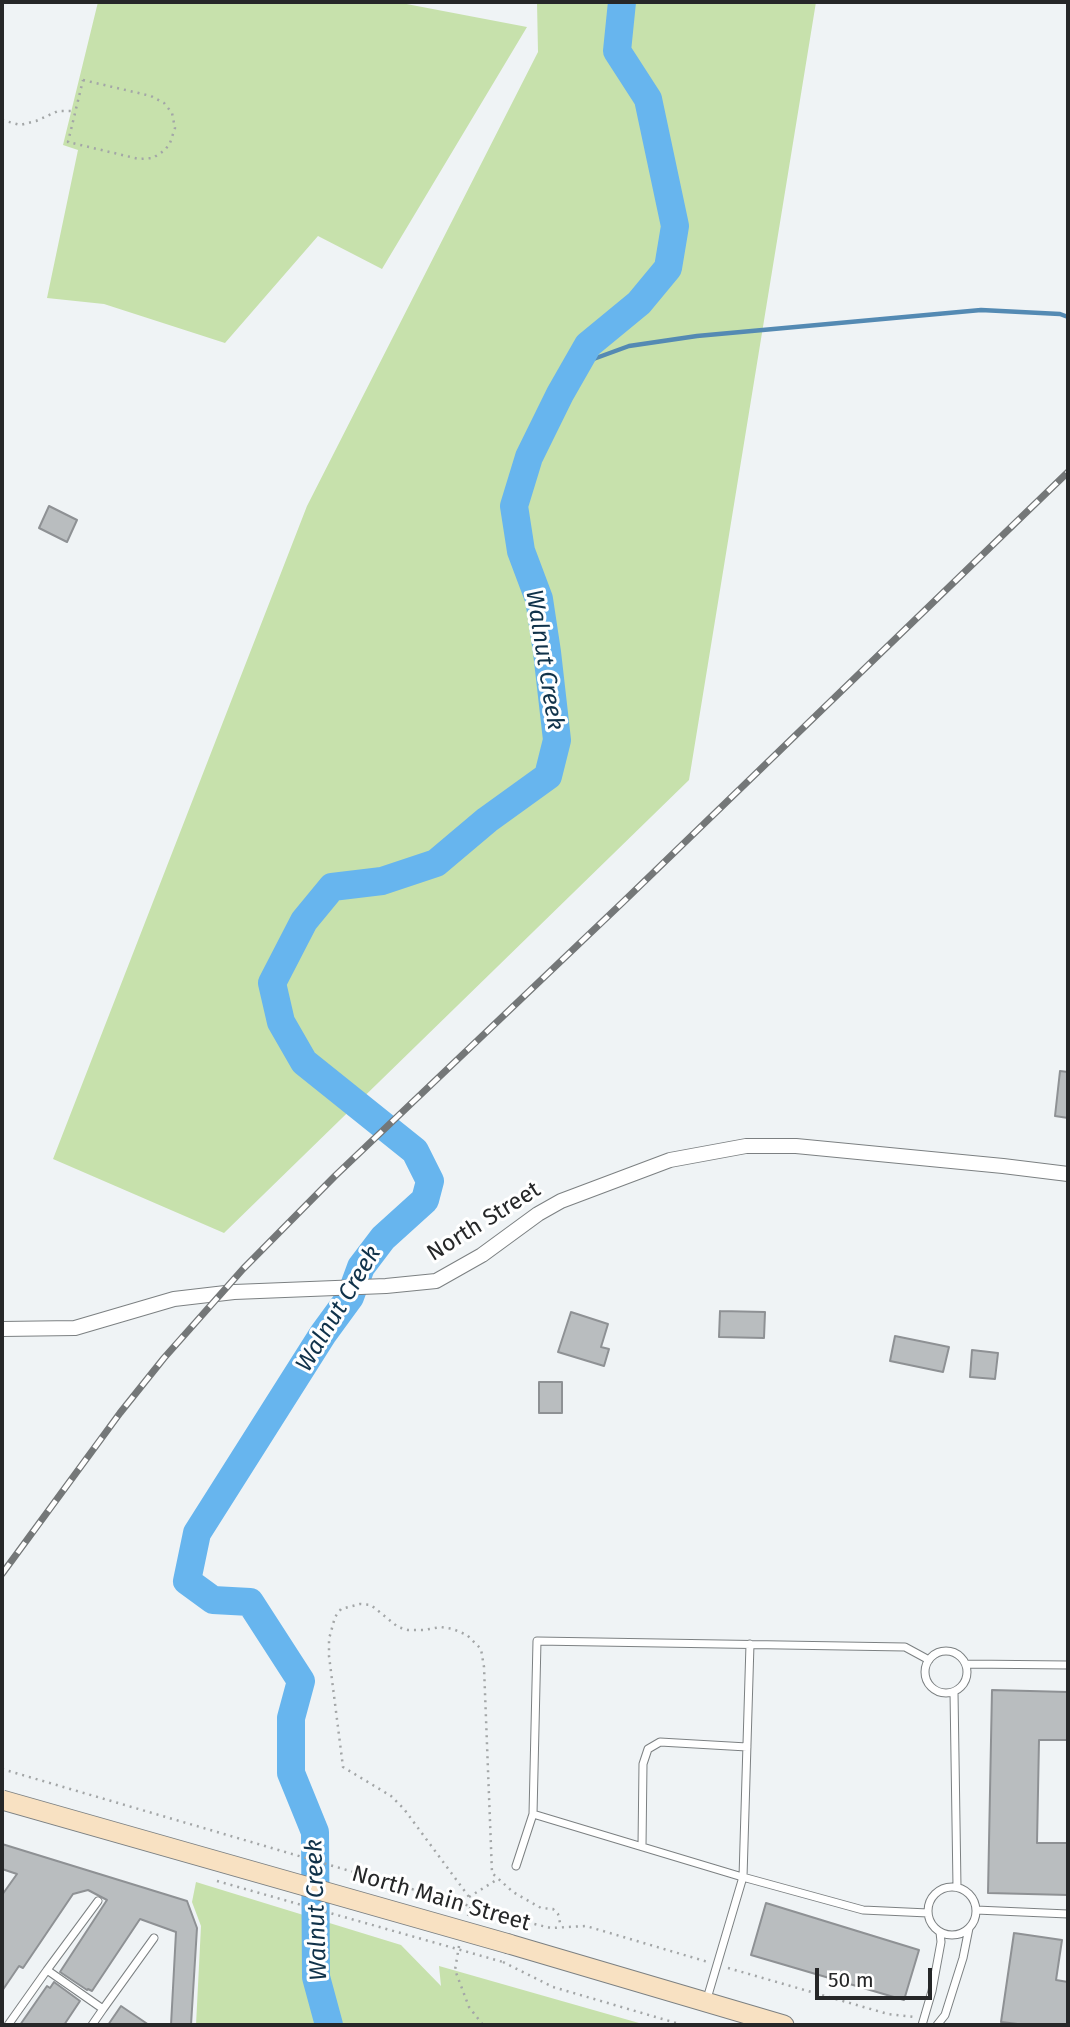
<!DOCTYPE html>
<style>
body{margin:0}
#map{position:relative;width:1070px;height:2027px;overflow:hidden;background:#eff3f5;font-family:"Fira Sans",sans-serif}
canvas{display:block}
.frame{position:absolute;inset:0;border:4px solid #262728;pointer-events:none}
.scale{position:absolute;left:815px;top:1968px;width:117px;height:32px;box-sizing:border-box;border:4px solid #262728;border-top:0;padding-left:9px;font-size:21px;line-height:24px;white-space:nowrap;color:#262728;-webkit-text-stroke:5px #fff;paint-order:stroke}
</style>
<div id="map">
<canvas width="1070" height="2027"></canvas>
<div class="frame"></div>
<div class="scale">50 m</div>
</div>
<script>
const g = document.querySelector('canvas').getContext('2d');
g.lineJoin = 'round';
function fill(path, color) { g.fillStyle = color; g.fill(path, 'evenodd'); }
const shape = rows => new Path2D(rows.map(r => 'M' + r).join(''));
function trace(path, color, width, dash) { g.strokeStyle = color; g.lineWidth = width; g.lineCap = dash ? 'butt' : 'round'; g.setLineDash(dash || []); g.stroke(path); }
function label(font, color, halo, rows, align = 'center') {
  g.font = font + ' "Fira Sans",sans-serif'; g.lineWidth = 6; g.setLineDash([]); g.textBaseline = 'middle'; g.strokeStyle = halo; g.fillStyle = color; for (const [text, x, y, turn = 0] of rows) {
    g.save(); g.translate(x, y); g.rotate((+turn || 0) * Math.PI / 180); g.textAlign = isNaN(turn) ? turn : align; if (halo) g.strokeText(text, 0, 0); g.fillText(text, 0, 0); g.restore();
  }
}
const green = shape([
 [98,2,396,2,527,27,382,269,318,236,225,343,104,304,47,298,78,150,63,145],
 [537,2,816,2,689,780,224,1233,53,1159,307,506,538,52],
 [196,1882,401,1945,441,1986,439,1966,646,2025,196,2025,201,1926,192,1902]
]);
const stream = shape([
 [577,365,629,346,697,336,981,310,1060,314,1068,317]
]);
const river = shape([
 [329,2025,316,1977,315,1832,291,1773,291,1718,301,1681,250,1602,213,1600,187,1581,197,1533,323,1334,350,1297,361,1267,383,1238,425,1200,430,1181,415,1151,304,1062,281,1022,272,983,304,921,332,887,382,881,436,863,487,820,548,776,557,740,547,652,539,599,521,551,514,506,529,457,560,394,588,345,639,303,668,268,675,226,648,99,617,51,622,2]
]);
const building = shape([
 [49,506,77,520,67,542,39,528,49,506],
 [1060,1071,1068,1072,1068,1118,1055,1116,1060,1071],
 [720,1311,765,1312,764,1338,719,1337,720,1311],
 [571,1312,608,1324,601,1347,609,1349,604,1366,558,1352,571,1312],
 [895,1336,949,1347,943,1372,890,1361,895,1336],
 [972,1350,998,1353,995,1379,970,1377,972,1350],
 [539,1382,562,1382,562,1413,539,1413,539,1382],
 [992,1690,1068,1692,1068,1740,1039,1740,1037,1843,1068,1843,1068,1895,988,1893,992,1690],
 [2,1844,187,1901,197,1928,191,2025,171,2025,176,1932,140,1919,92,1991,88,1989,87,1990,60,1972,107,1900,88,1890,73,1894,23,1968,19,1966,2,1991,2,1895,17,1874,2,1869,2,1844],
 [766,1903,919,1950,904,2000,751,1955,766,1903],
 [1014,1933,1062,1940,1056,1980,1068,1982,1068,2025,1026,2025,1001,2022,1014,1933],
 [54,1982,80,2001,64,2025,20,2025,47,1986,50,1988,54,1982],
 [121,2006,149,2025,108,2025,121,2006]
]);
const path = shape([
 [83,80,151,96,164,103,172,113,175,128,170,143,165,150,153,158,139,159,68,142,83,80],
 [2,120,20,125,36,121,58,111,75,111],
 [469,1897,498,1879],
 [468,1916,472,1901,404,1809,391,1796,343,1767,329,1656,329,1639,335,1617,341,1609,360,1604,371,1605,398,1627,408,1630,424,1630,441,1627,453,1629,467,1635,481,1649,484,1667,492,1873,513,1892,541,1908,553,1909,558,1914,561,1927],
 [514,1919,551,1928,586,1926,708,1962],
 [459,1946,455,1970,469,2007,483,2025],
 [503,1962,553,1987,683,2025],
 [728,1968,888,2014,914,2017]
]);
const lane = shape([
 '925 1672a21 21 0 1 1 42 0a21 21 0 1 1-42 0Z',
 [966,1664,1068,1665],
 [954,1692,957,1887],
 [642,1846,643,1764,648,1749,660,1742,747,1747],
 [516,1866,533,1814],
 '928 1911a24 24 0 1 1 48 0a24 24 0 1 1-48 0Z',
 [976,1910,1068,1914],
 [928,1913,863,1910,739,1876,533,1814,537,1641,905,1647,929,1660],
 [47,1970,98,1901],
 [706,2002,743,1877,750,1644],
 [103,2009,154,1938],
 [8,2025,47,1970,103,2009,92,2025],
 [922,2025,932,1991,941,1942,940,1932],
 [937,2025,945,2015,963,1958,969,1928]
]);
const street = shape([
 [2,1329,75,1328,174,1299,234,1292,386,1286,436,1281,482,1255,538,1214,561,1201,670,1160,746,1146,796,1146,1003,1166,1068,1174]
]);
const secondary = shape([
 [509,1944,784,2025]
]);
const rail = shape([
 [2,1574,120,1413,164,1358,243,1269,335,1176,623,902,1068,472]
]);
const pathBridge = shape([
 [2,1769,514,1919],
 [217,1881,503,1962]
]);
const secondaryBridge = shape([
 [2,1800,509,1944]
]);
const streetNames = [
 ["North Street",484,1222,-32],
 ["North Main Street",441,1899,16]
];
const waterNames = [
 ["Walnut Creek",544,660,81],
 ["Walnut Creek",339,1309,-59],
 ["Walnut Creek",317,1910,-92]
];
fill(green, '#c7e1ac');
trace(stream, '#548ab3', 4.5);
trace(river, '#67b5ee', 28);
fill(building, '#b9bdbf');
trace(building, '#8e9194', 2);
trace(lane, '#7c8082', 9);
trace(street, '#7c8082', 16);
trace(secondary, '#7c8082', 21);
trace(path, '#a3a6a7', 2.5, [2, 5]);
trace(lane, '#fff', 7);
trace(street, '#fff', 14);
trace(secondary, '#f8e1c2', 19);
trace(rail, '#747778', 7);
trace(rail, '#fff', 4.5, [13]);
trace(secondaryBridge, '#7c8082', 21, []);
trace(pathBridge, '#a3a6a7', 2.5, [2, 5]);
trace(secondaryBridge, '#f8e1c2', 19);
label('23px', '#262728', '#fff', streetNames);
label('italic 24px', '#10324a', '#fff', waterNames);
</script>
